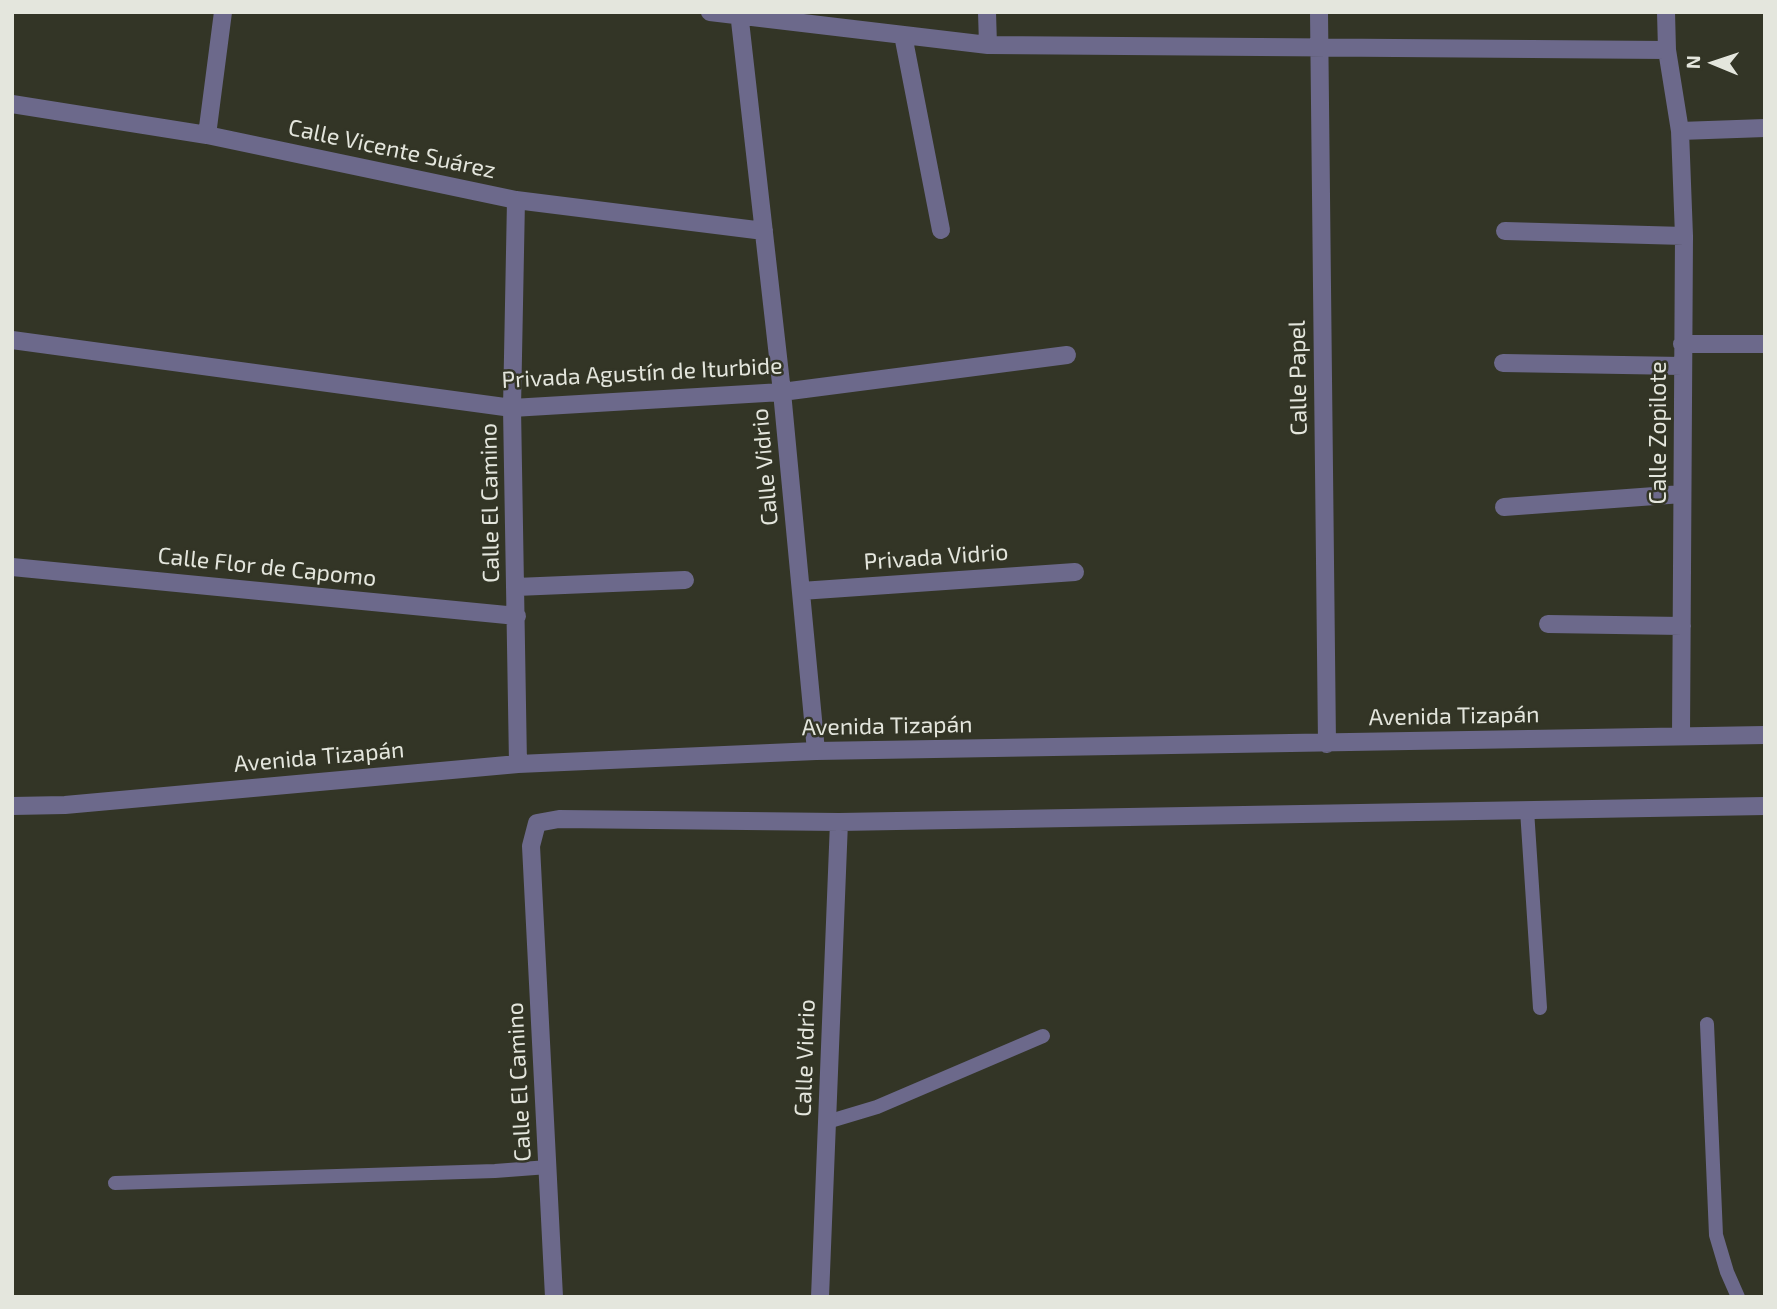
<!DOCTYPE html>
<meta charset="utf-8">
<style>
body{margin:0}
#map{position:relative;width:1777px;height:1309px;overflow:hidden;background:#333526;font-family:"Exo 2",sans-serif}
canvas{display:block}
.frame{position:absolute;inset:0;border:14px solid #e4e6dd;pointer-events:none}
.north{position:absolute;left:1679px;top:28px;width:70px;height:70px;-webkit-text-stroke:5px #333526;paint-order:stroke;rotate:272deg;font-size:19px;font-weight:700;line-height:28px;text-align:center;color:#e4e6dd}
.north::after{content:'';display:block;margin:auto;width:24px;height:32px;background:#e4e6dd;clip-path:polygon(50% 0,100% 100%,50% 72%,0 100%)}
</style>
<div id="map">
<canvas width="1777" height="1309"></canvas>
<div class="frame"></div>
<div class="north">N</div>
</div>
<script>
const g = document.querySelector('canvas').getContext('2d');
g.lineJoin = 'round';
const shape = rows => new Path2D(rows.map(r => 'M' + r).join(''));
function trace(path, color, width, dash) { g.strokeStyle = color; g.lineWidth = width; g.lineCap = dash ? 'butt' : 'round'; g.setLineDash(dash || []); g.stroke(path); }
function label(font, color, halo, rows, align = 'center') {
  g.font = font + ' "Exo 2",sans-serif'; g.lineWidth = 5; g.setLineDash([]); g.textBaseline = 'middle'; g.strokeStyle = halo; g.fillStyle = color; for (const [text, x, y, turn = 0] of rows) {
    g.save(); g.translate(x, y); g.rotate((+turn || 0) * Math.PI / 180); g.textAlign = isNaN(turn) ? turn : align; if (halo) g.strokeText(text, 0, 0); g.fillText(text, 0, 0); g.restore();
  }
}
const lane = shape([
 [1527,810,1540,1008],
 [1707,1024,1716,1235,1727,1272,1738,1297],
 [827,1122,877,1107,1043,1036],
 [115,1183,495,1171,548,1167]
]);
const street = shape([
 [710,12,988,45,1667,50],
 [739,12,782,392,816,751],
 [987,12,988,45],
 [1319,12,1327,744],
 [1666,12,1667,50,1680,131,1684,236,1681,736],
 [903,35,941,230],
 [12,104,207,135,516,200,764,231],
 [1680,131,1765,128],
 [207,135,223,12],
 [516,200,512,408,518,764],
 [1505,231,1684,236],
 [12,340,512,408,782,392,1067,355],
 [1682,344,1765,344],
 [1503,363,1682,366],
 [1504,507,1682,494],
 [12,567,517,616],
 [516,587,685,580],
 [801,591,1075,572],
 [1548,624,1682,626],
 [12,806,65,805,518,764,816,751,1765,735],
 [554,1297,531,846,537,823,559,819,839,822,1765,806],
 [820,1297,839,822]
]);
const streetNames = [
 ["Calle Vicente Suárez",392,149,12],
 ["Privada Agustín de Iturbide",642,373,-3],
 ["Calle Papel",1298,378,-91],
 ["Calle Zopilote",1658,433,-90],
 ["Calle Vidrio",765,467,-95],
 ["Calle El Camino",490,503,-91],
 ["Privada Vidrio",936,557,-4],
 ["Calle Flor de Capomo",267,567,6],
 ["Avenida Tizapán",1454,716,-1],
 ["Avenida Tizapán",887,726,-1],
 ["Avenida Tizapán",319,757,-5],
 ["Calle Vidrio",805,1058,-88],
 ["Calle El Camino",519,1082,-93]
];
trace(lane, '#6c698b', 14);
trace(street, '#6c698b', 18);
label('23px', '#e4e6dd', '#333526', streetNames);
</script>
